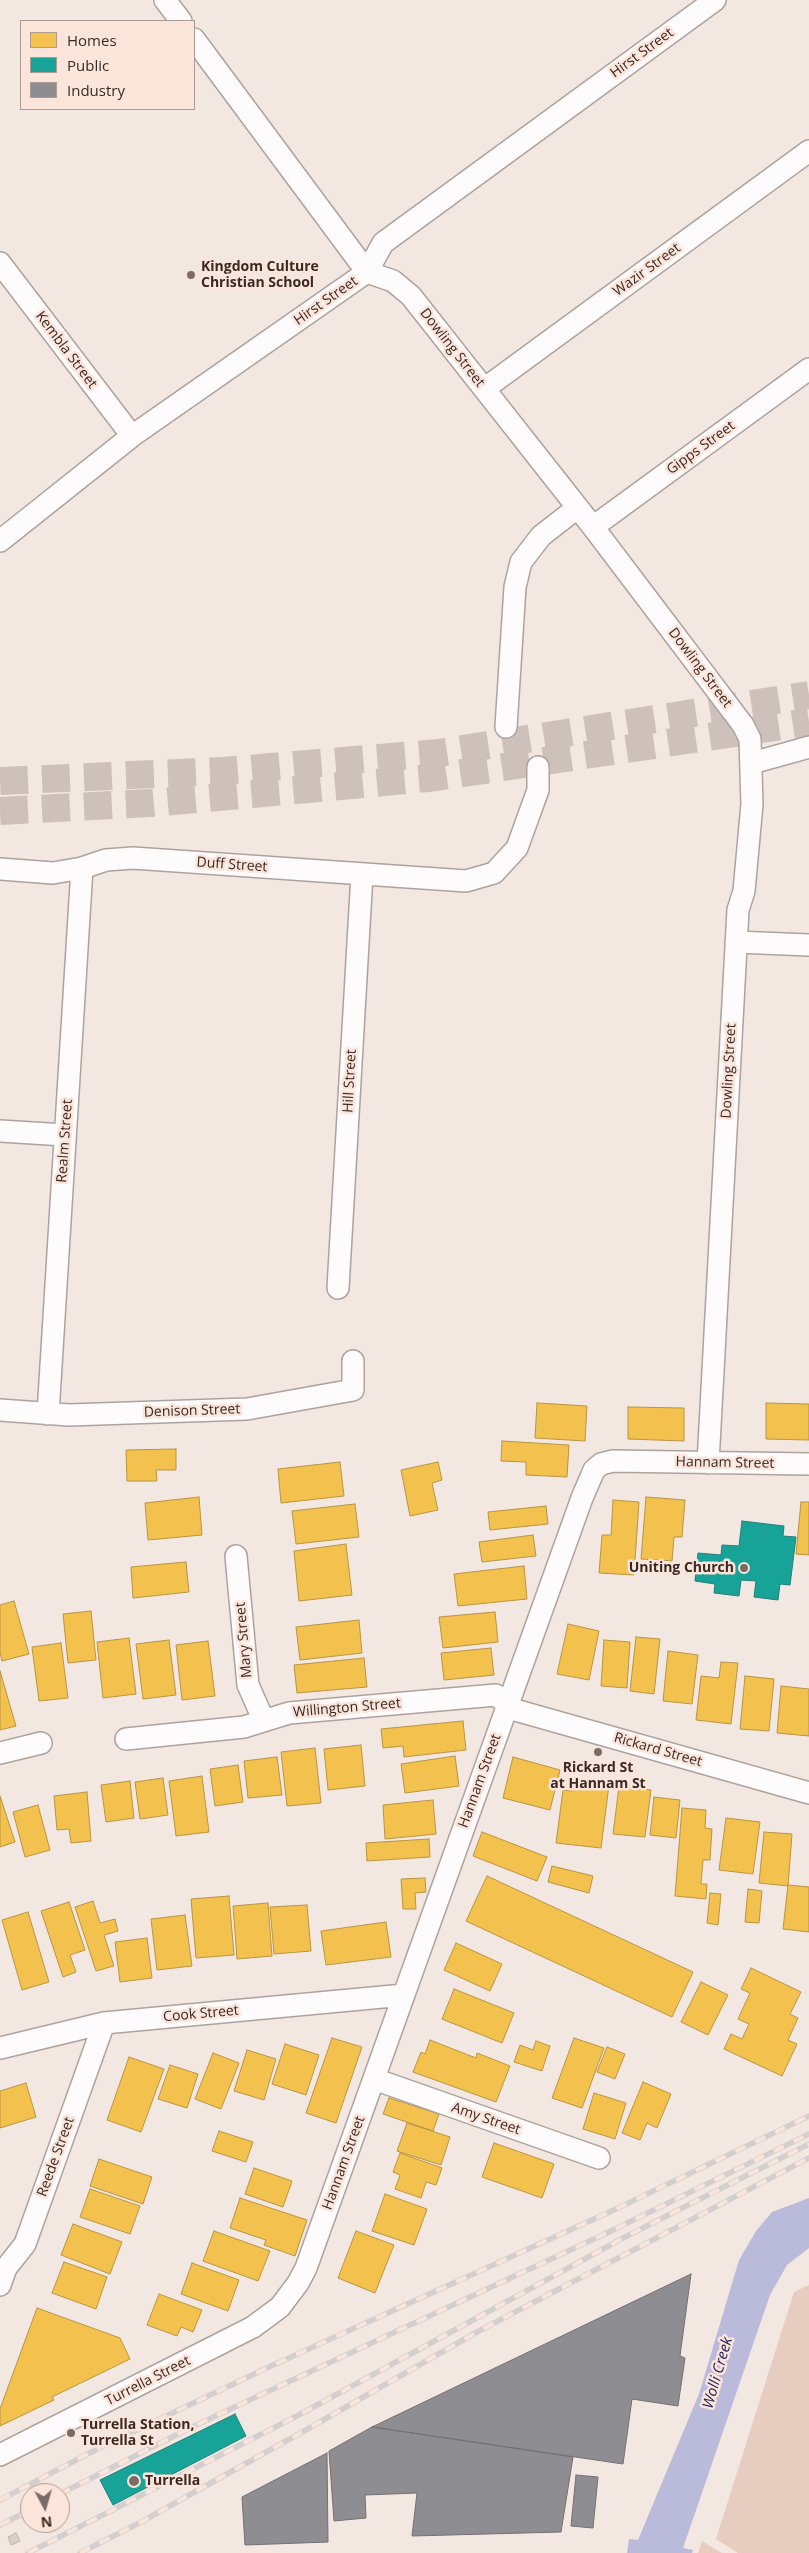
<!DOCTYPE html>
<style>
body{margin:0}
#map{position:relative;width:809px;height:2553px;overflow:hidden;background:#f3e7e2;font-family:"Open Sans",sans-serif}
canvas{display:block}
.legend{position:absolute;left:20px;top:20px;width:175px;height:90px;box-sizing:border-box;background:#fbe4da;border:1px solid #ad9a91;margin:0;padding:6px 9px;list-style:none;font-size:15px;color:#382a24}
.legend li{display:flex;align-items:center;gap:10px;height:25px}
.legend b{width:25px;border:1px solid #ad9a91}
.north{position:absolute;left:20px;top:2483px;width:50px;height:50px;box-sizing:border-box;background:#fbe4da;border:1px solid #ad9a91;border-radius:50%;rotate:174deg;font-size:14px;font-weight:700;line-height:20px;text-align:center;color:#382a24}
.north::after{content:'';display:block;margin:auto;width:18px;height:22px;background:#796c66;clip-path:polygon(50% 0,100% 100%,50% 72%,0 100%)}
</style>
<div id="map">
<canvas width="809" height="2553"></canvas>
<ul class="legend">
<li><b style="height:14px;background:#f2c14e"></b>Homes</li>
<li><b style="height:14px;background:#17a398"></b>Public</li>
<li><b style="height:14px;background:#8d8d92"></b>Industry</li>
</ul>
<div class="north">N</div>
</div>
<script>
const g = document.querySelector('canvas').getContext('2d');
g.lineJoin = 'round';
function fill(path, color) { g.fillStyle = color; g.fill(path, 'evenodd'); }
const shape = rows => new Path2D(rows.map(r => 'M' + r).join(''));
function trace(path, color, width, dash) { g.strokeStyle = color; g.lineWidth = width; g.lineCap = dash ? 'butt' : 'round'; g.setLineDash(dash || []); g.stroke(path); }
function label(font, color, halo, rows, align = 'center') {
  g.font = font + ' "Open Sans",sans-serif'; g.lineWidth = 5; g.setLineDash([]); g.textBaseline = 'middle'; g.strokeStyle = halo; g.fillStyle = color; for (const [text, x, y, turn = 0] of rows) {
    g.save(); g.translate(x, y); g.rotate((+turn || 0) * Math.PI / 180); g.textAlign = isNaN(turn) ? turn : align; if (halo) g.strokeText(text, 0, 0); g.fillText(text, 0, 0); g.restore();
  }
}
const green = shape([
 [809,2285,809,2553,738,2553,716,2539,794,2292],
 [702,2541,722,2553,698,2553]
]);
const water = shape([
 [809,2198,809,2248,787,2265,770,2295,683,2548,693,2550,692,2553,627,2553,629,2539,638,2540,699,2394,739,2260,756,2231,772,2212]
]);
const homes = shape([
 [537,1403,587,1406,585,1441,535,1438,537,1403],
 [766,1403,809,1404,809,1440,766,1439,766,1403],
 [628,1407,684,1408,684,1441,628,1439,628,1407],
 [502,1441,569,1445,567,1477,526,1475,526,1462,501,1461,502,1441],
 [176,1449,176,1470,156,1470,157,1481,127,1481,126,1450,176,1449],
 [340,1462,344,1496,281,1503,278,1469,340,1462],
 [438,1462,442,1480,432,1483,438,1510,410,1516,401,1470,438,1462],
 [199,1497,202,1535,148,1540,145,1503,199,1497],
 [646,1497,685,1500,682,1537,674,1537,672,1561,641,1559,646,1497],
 [613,1500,639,1502,634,1575,599,1573,602,1535,611,1535,613,1500],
 [801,1502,809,1502,809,1555,796,1554,801,1502],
 [355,1504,359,1537,296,1544,292,1511,355,1504],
 [546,1506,548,1524,490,1530,488,1512,546,1506],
 [533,1535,536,1556,482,1562,479,1542,533,1535],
 [346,1544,352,1595,299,1601,294,1551,346,1544],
 [186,1562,189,1592,133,1598,131,1567,186,1562],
 [524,1566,527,1599,458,1606,454,1574,524,1566],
 [14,1601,29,1654,2,1661,0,1653,0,1605,14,1601],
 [91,1611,96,1660,68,1663,63,1614,91,1611],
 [495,1612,498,1642,443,1648,439,1617,495,1612],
 [359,1620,362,1653,300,1660,296,1627,359,1620],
 [568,1624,599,1631,589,1680,557,1674,568,1624],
 [636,1637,660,1639,654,1694,630,1691,636,1637],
 [129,1638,136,1694,103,1698,97,1642,129,1638],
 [169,1640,176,1695,143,1699,136,1644,169,1640],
 [604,1640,630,1642,627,1688,601,1686,604,1640],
 [208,1641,215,1696,182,1700,176,1645,208,1641],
 [61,1643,68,1698,39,1701,32,1647,61,1643],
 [491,1648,494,1675,444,1680,441,1653,491,1648],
 [668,1651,698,1655,692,1704,663,1701,668,1651],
 [364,1658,367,1687,297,1693,294,1665,364,1658],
 [721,1662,738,1663,731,1724,696,1720,701,1676,719,1678,721,1662],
 [0,1671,16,1726,0,1730,0,1671],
 [745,1676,774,1679,769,1731,740,1729,745,1676],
 [781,1686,809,1689,809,1736,777,1733,781,1686],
 [463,1721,466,1750,404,1757,403,1746,383,1748,381,1729,463,1721],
 [361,1745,365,1786,328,1790,324,1749,361,1745],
 [315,1748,321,1803,287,1806,281,1752,315,1748],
 [455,1756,459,1786,405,1793,401,1764,455,1756],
 [277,1757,282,1795,248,1798,244,1761,277,1757],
 [513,1757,560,1770,550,1810,503,1798,513,1757],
 [238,1765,243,1802,215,1806,210,1769,238,1765],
 [202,1776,209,1832,176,1836,169,1781,202,1776],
 [163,1778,168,1815,140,1819,135,1782,163,1778],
 [130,1781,134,1818,106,1822,101,1785,130,1781],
 [573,1781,609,1785,601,1848,556,1843,563,1790,572,1791,573,1781],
 [619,1786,651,1790,645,1837,613,1834,619,1786],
 [87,1792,91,1841,71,1843,69,1829,57,1830,54,1796,87,1792],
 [0,1796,15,1842,0,1847,0,1796],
 [654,1797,680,1800,676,1838,650,1835,654,1797],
 [433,1800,436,1834,385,1839,383,1805,433,1800],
 [38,1805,50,1850,25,1857,13,1812,38,1805],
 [682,1808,706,1810,705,1828,712,1829,710,1860,703,1860,701,1884,707,1884,706,1899,675,1896,682,1808],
 [726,1818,760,1822,753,1874,719,1870,726,1818],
 [482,1832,547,1857,537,1881,473,1856,482,1832],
 [764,1832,792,1834,788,1886,759,1883,764,1832],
 [429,1839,430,1857,367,1861,366,1843,429,1839],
 [552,1866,593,1876,589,1893,548,1882,552,1866],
 [487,1876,693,1972,672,2017,466,1921,487,1876],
 [425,1878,426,1892,415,1893,416,1909,403,1909,401,1879,425,1878],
 [788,1885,809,1887,809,1932,783,1929,788,1885],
 [748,1889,762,1891,759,1923,745,1922,748,1889],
 [710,1893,721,1894,718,1925,707,1923,710,1893],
 [229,1896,234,1955,196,1958,191,1899,229,1896],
 [93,1901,100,1923,115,1919,118,1931,104,1935,114,1966,96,1971,75,1907,93,1901],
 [69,1902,85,1950,70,1955,76,1972,63,1977,41,1911,69,1902],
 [268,1903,272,1956,237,1959,233,1906,268,1903],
 [307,1905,311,1951,274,1954,270,1907,307,1905],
 [28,1912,49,1982,22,1990,2,1920,28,1912],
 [185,1915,192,1966,157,1970,151,1919,185,1915],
 [386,1922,391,1957,326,1965,321,1931,386,1922],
 [147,1938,152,1978,120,1982,115,1942,147,1938],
 [456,1943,502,1964,490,1991,444,1970,456,1943],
 [751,1968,801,1992,790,2014,798,2018,788,2040,797,2044,782,2076,724,2049,731,2034,742,2039,749,2024,738,2019,750,1993,741,1989,751,1968],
 [701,1982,728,1995,708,2035,681,2022,701,1982],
 [454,1989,514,2013,502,2043,442,2019,454,1989],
 [332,2038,362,2047,336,2123,306,2113,332,2038],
 [574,2038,604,2048,582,2108,552,2098,574,2038],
 [430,2040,476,2058,477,2053,510,2066,496,2102,413,2072,421,2052,425,2054,430,2040],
 [536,2041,550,2046,542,2071,514,2062,520,2045,533,2050,536,2041],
 [285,2044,319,2055,306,2095,272,2084,285,2044],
 [607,2047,625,2054,615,2079,597,2072,607,2047],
 [247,2050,276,2059,264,2100,234,2091,247,2050],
 [213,2053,239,2063,221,2109,195,2099,213,2053],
 [129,2057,164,2069,141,2132,107,2120,129,2057],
 [170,2065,198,2074,187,2108,158,2099,170,2065],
 [643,2082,671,2094,657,2128,647,2123,640,2140,622,2133,643,2082],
 [26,2083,36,2117,0,2128,0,2091,26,2083],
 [594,2093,626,2103,615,2139,583,2129,594,2093],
 [389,2098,439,2114,433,2131,383,2114,389,2098],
 [407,2123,450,2137,441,2165,397,2151,407,2123],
 [219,2131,253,2142,246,2162,212,2151,219,2131],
 [494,2143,554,2164,542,2198,482,2177,494,2143],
 [400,2153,442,2168,436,2185,426,2182,421,2198,395,2189,400,2175,393,2172,400,2153],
 [99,2159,152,2177,143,2204,90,2186,99,2159],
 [254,2168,292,2181,283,2207,245,2194,254,2168],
 [90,2189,140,2206,130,2234,80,2217,90,2189],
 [385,2194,427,2209,414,2245,372,2231,385,2194],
 [240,2198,307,2220,295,2256,264,2245,266,2240,230,2228,240,2198],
 [73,2224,122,2242,110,2274,61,2255,73,2224],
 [214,2231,270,2251,258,2281,203,2261,214,2231],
 [356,2231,394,2245,375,2293,338,2278,356,2231],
 [64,2262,107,2277,96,2309,52,2293,64,2262],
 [192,2263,239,2280,228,2311,181,2294,192,2263],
 [159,2294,202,2310,193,2332,181,2327,177,2336,147,2325,159,2294],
 [37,2308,120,2338,130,2359,52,2397,54,2400,0,2426,0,2409,37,2308]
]);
const public = shape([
 [742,1521,784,1526,783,1536,796,1537,790,1585,780,1584,778,1600,754,1597,756,1581,741,1580,739,1596,714,1593,715,1584,695,1581,698,1553,721,1555,722,1545,739,1546,742,1521],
 [235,2414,246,2436,113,2505,100,2480,235,2414]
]);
const industry = shape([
 [691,2274,680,2356,685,2358,678,2406,632,2399,623,2464,372,2427,691,2274],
 [372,2427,573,2457,561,2532,412,2536,417,2493,365,2495,366,2518,334,2521,329,2451,372,2427],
 [327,2453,328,2542,245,2545,242,2497,327,2453],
 [576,2475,598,2477,593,2528,571,2526,576,2475]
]);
const building = shape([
 [16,2533,20,2541,11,2545,8,2537,16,2533]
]);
const highwayTunnel = shape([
 [0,781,223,771,438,753,809,695],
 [0,811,151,803,429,778,809,722]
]);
const minor = shape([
 [165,0,181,21],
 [194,39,367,272,393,281,411,296,593,527,743,725,750,739,752,804,744,891,738,910,708,1463],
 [0,263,132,436],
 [484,389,809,151],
 [593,527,809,369],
 [0,541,132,436,367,272,383,243,715,0],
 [506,727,515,587,521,562,541,536,577,508],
 [752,763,809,747],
 [0,869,53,873,82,868,106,860,133,858,466,881,494,873,517,848,538,790,538,767],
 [736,942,809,945],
 [0,1131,65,1135],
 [338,1288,362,874],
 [0,1410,69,1415,247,1409,353,1390,353,1361],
 [48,1414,82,868],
 [236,1556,248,1685,264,1721],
 [126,1739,244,1727,289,1713,496,1695,515,1710,809,1793],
 [0,1753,41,1743],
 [0,2048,104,2023,404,1995],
 [374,2079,599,2158],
 [0,2285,6,2268,25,2244,104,2023],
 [0,2455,253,2327,280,2307,298,2283,306,2268,582,1498,594,1470,601,1464,613,1461,809,1464]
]);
const rail = shape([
 [60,2494,192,2427,611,2231,809,2134],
 [0,2500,99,2448,269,2367,616,2209,809,2116],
 [0,2525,30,2510],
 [28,2553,297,2416,625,2237,809,2144],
 [80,2553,143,2521,304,2431,477,2332,809,2158]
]);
const markers = [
 [191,275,5,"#796c66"],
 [744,1568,5,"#796c66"],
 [598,1752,5,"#796c66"],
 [71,2433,5,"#796c66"],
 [134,2481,6,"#796c66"]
];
const streetNames = [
 ["Hirst Street",642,53,-36],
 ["Wazir Street",647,270,-36],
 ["Hirst Street",326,301,-35],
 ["Dowling Street",452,348,52],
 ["Kembla Street",66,350,53],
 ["Gipps Street",701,448,-36],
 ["Dowling Street",700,668,53],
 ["Duff Street",232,865,4],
 ["Dowling Street",729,1071,-87],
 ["Hill Street",350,1081,-87],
 ["Realm Street",65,1141,-86],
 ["Denison Street",192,1411,-2],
 ["Hannam Street",725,1463,1],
 ["Mary Street",244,1640,-95],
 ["Willington Street",347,1708,-5],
 ["Rickard Street",658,1750,16],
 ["Hannam Street",480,1781,-70],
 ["Cook Street",201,2014,-5],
 ["Amy Street",486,2119,19],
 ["Reede Street",56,2157,-70],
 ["Hannam Street",344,2163,-70],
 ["Turrella Street",148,2381,-27]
];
const poiNames = [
 ["Kingdom Culture",201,267],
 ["Christian School",201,283],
 ["Uniting Church",734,1568,"right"],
 ["Rickard St",598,1768,"center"],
 ["at Hannam St",598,1784,"center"],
 ["Turrella Station,",81,2425],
 ["Turrella St",81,2441],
 ["Turrella",145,2481]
];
const waterNames = [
 ["Wolli Creek",718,2373,-74]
];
fill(green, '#e7ccc0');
fill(water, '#babada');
fill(homes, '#f2c14e');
trace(homes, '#ba9441', 1);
fill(public, '#17a398');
trace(public, '#217f75', 1);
fill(industry, '#8d8d92');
trace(industry, '#746f71', 1);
fill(building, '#decec8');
trace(building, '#bfb3ae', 1);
trace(highwayTunnel, '#cec1bc', 28, [28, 14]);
trace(minor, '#aea29d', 24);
trace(minor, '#fdfbfb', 21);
trace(rail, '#d3cfce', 5.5);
trace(rail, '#fbe4da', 4, [11]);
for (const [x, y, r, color] of markers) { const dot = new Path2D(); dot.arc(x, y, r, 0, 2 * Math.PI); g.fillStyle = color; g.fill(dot); trace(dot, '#fbe4da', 2); }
label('14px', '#382a24', '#fbe4da', streetNames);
label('bold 14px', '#382a24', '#fbe4da', poiNames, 'left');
label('italic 15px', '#23205a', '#fbe4da', waterNames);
</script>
